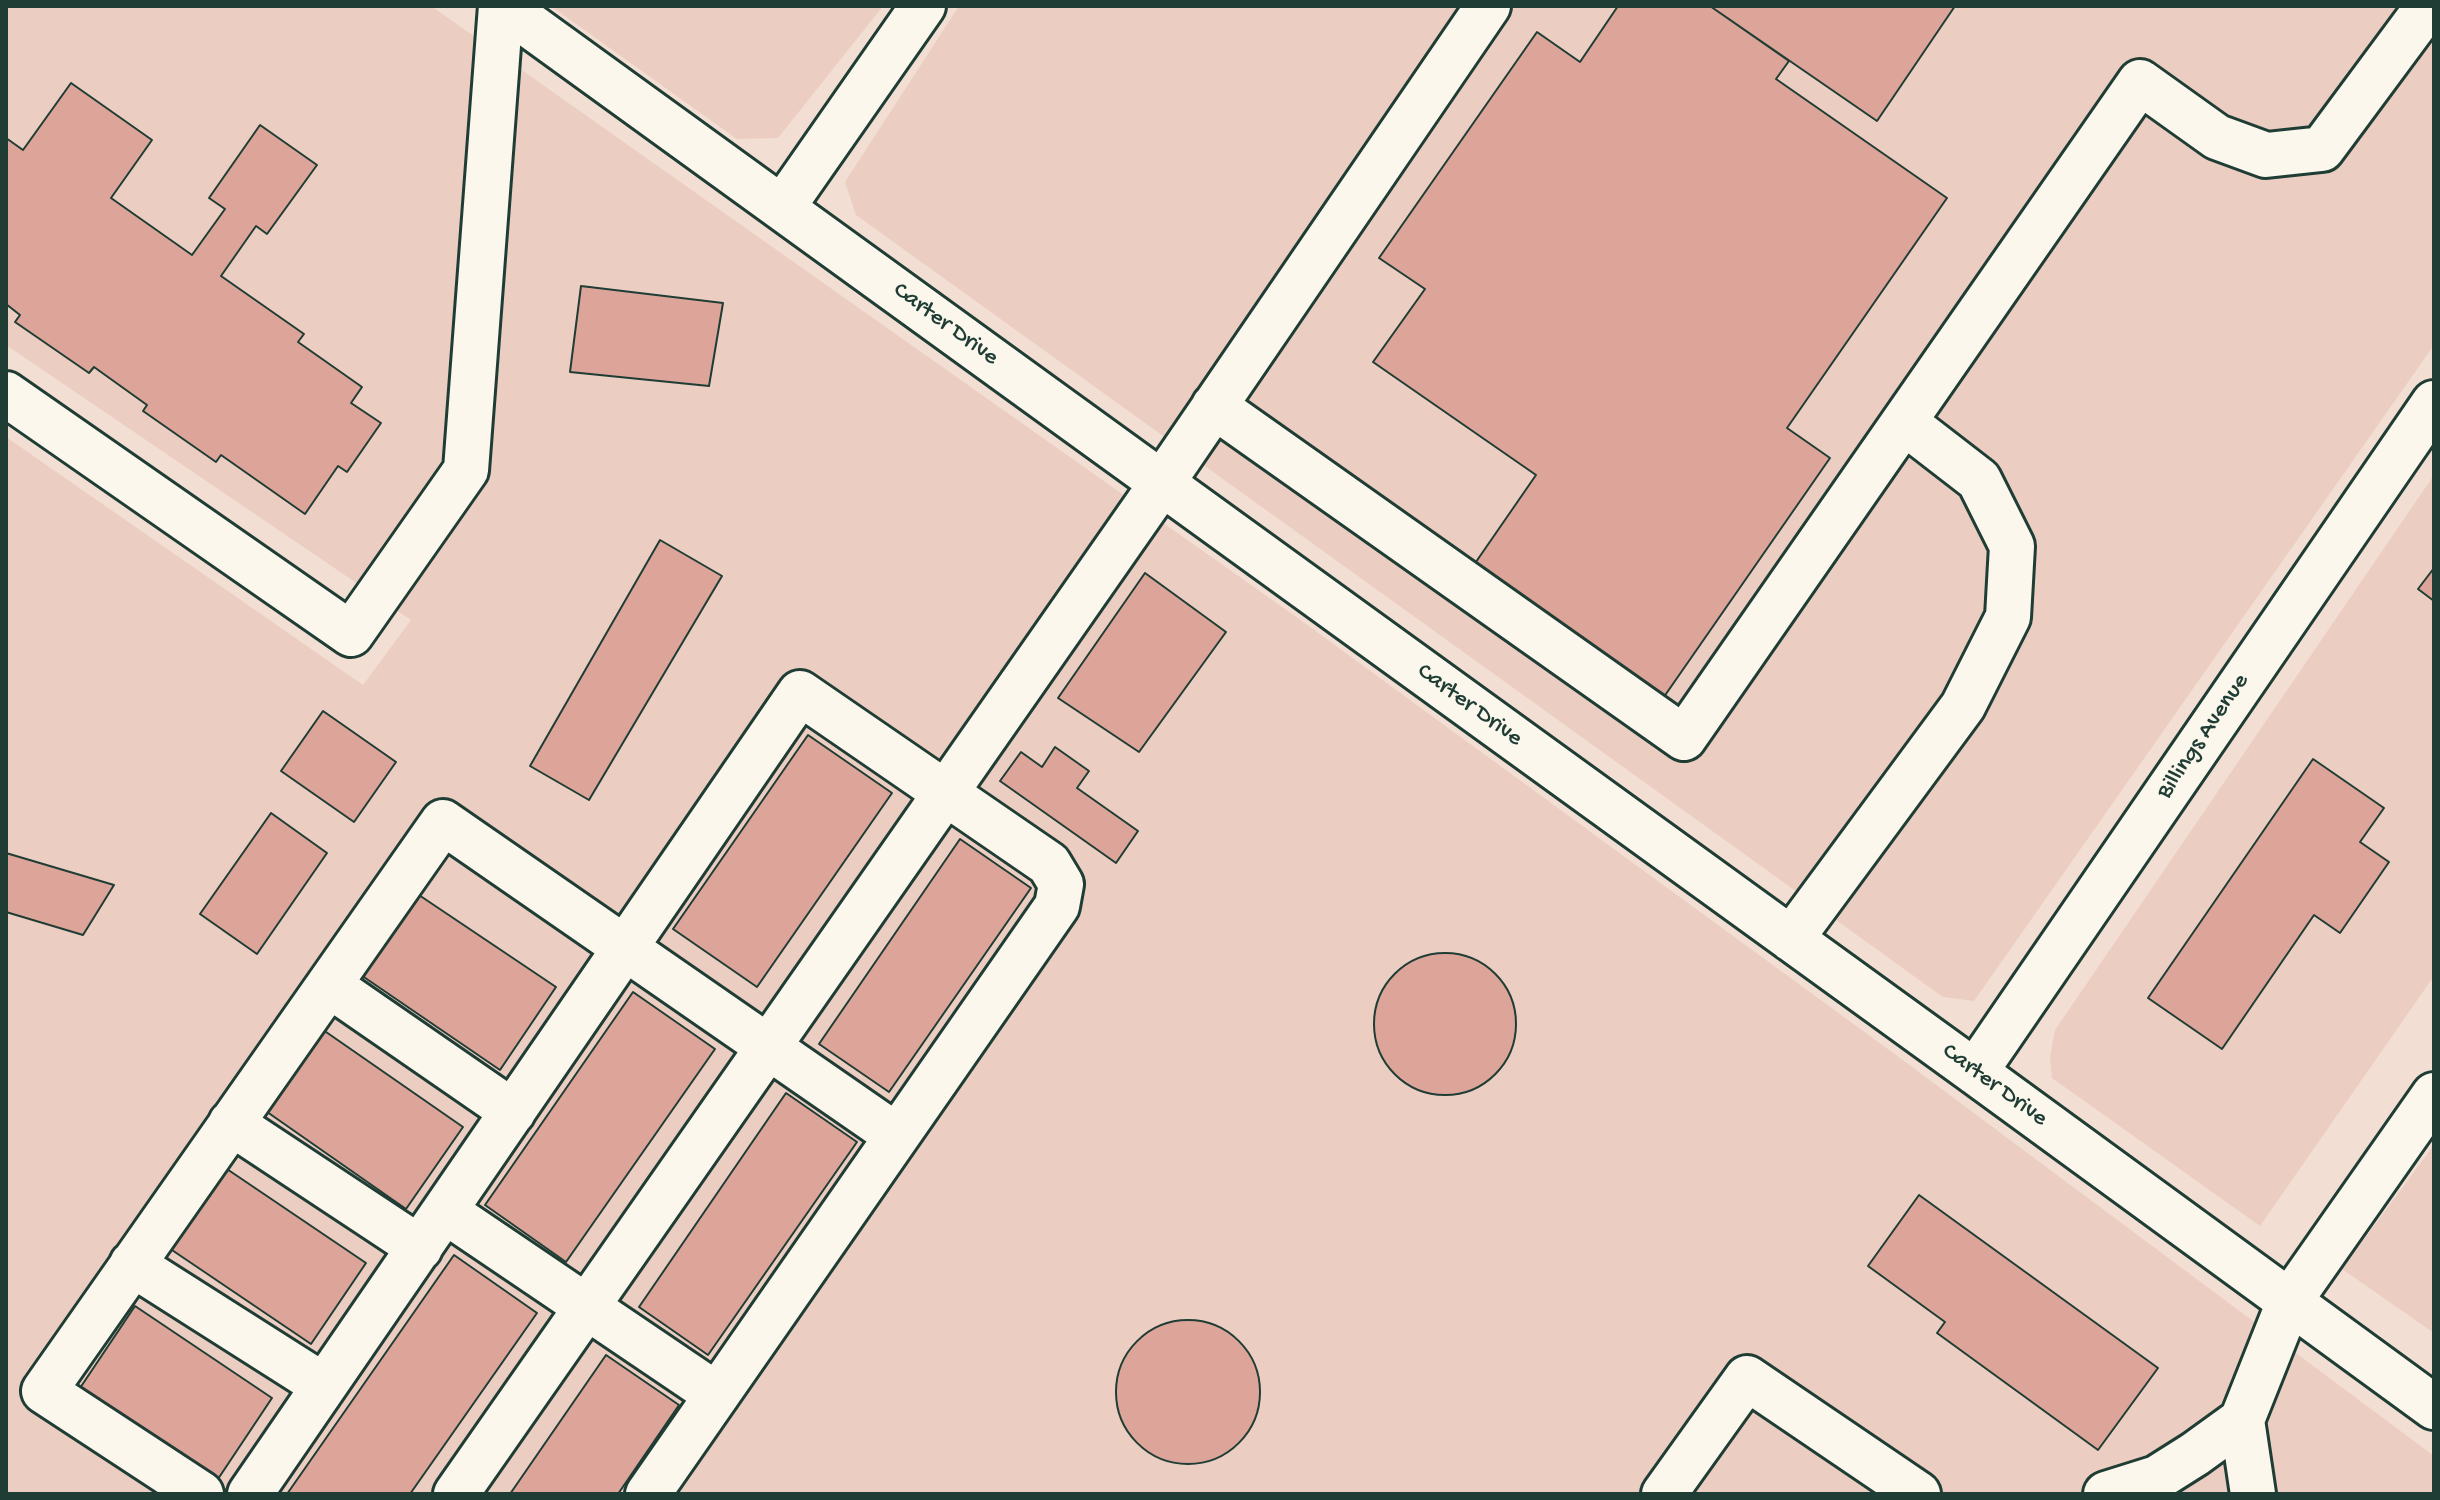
<!DOCTYPE html>
<style>
body{margin:0}
#map{position:relative;width:2440px;height:1500px;overflow:hidden;background:#f2ded3;font-family:"Gochi Hand",sans-serif}
canvas{display:block}
.frame{position:absolute;inset:0;border:8px solid #1f3d34;pointer-events:none}
</style>
<div id="map">
<canvas width="2440" height="1500"></canvas>
<div class="frame"></div>
</div>
<script>
const g = document.querySelector('canvas').getContext('2d');
g.lineJoin = 'round';
function fill(path, color) { g.fillStyle = color; g.fill(path, 'evenodd'); }
const shape = rows => new Path2D(rows.map(r => 'M' + r).join(''));
function trace(path, color, width, dash) { g.strokeStyle = color; g.lineWidth = width; g.lineCap = dash ? 'butt' : 'round'; g.setLineDash(dash || []); g.stroke(path); }
function label(font, color, halo, rows, align = 'center') {
  g.font = font + ' "Gochi Hand",sans-serif'; g.lineWidth = 6; g.setLineDash([]); g.textBaseline = 'middle'; g.strokeStyle = halo; g.fillStyle = color; for (const [text, x, y, turn = 0] of rows) {
    g.save(); g.translate(x, y); g.rotate((+turn || 0) * Math.PI / 180); g.textAlign = isNaN(turn) ? turn : align; if (halo) g.strokeText(text, 0, 0); g.fillText(text, 0, 0); g.restore();
  }
}
const built = shape([
 [6,6,431,6,1295,616,1896,1055,2434,1456,2434,1494,6,1494,6,437,363,685,411,620,6,345],
 [551,6,883,6,778,138,737,139],
 [959,6,2434,6,2434,345,1974,1001,1943,997,856,215,845,182],
 [2434,475,2434,976,2260,1226,2052,1078,2050,1057,2055,1030],
 [2434,1145,2434,1333,2342,1269]
]);
const building = shape([
 [1618,6,1710,6,1789,61,1776,79,1947,198,1787,428,1830,458,1659,704,1469,572,1536,475,1373,362,1425,289,1379,258,1537,32,1580,62,1618,6],
 [1710,6,1955,6,1877,121,1710,6],
 [71,83,152,140,111,198,192,255,225,209,209,198,260,125,317,165,267,234,256,226,221,276,304,334,298,342,362,387,351,403,381,423,347,472,338,466,305,514,221,455,216,462,143,411,147,405,94,367,89,373,15,322,20,315,6,304,6,138,23,150,71,83],
 [581,286,723,303,709,386,570,372,581,286],
 [660,540,722,576,589,800,530,766,660,540],
 [2434,568,2434,601,2418,589,2434,568],
 [1145,573,1226,632,1139,752,1058,698,1145,573],
 [323,711,396,762,354,822,281,771,323,711],
 [808,735,892,793,757,987,673,929,808,735],
 [1055,747,1089,771,1077,788,1138,831,1116,863,1000,781,1021,752,1042,767,1055,747],
 [2313,759,2384,808,2360,842,2389,862,2340,933,2314,915,2222,1049,2148,998,2313,759],
 [271,813,327,853,257,954,200,914,271,813],
 [960,839,1031,888,889,1092,819,1044,960,839],
 [6,853,114,885,83,935,6,912,6,853],
 [410,889,556,987,500,1070,355,971,410,889],
 '1374 1024a71 71 0 1 1 142 0a71 71 0 1 1-142 0Z',
 [633,992,715,1049,566,1262,485,1205,633,992],
 [316,1025,463,1127,406,1209,260,1107,316,1025],
 [786,1093,857,1142,708,1355,639,1307,786,1093],
 [221,1165,366,1263,311,1344,166,1246,221,1165],
 [1919,1195,2158,1368,2098,1450,1937,1333,1945,1322,1868,1266,1919,1195],
 [454,1255,537,1313,410,1494,287,1494,454,1255],
 [135,1306,272,1398,216,1482,78,1391,135,1306],
 '1116 1392a72 72 0 1 1 144 0a72 72 0 1 1-144 0Z',
 [606,1355,679,1405,618,1494,510,1494,606,1355]
]);
const minor = shape([
 [503,6,1975,1072,2434,1407],
 [782,208,923,6],
 [6,394,351,634,466,470,501,6],
 [1214,406,1684,738,2140,82,2217,137,2266,155,2322,149,2428,6],
 [1791,939,1963,706,2008,617,2012,546,1979,480,1904,422],
 [329,985,513,1112],
 [1975,1072,2434,403],
 [231,1123,420,1248],
 [445,1211,717,1395],
 [132,1264,324,1386],
 [201,1494,44,1391,443,822,897,1136],
 [250,1494,800,693,1049,864,1061,884,1057,906,648,1494],
 [456,1494,1162,483,1488,6],
 [1664,1494,1747,1378,1918,1494],
 [2106,1494,2157,1478,2195,1454,2242,1420],
 [2253,1494,2242,1420,2289,1302,2434,1095]
]);
const streetNames = [
 ["Carter Drive",945,325,36],
 ["Carter Drive",1469,706,36],
 ["Billings Avenue",2204,737,-56],
 ["Carter Drive",1994,1086,36]
];
fill(built, '#eccdc2');
fill(building, '#dda499');
trace(building, '#1f3d34', 2);
trace(minor, '#1f3d34', 50);
trace(minor, '#fbf7ec', 44);
label('24px', '#1f3d34', '#fbf7ec', streetNames);
</script>
